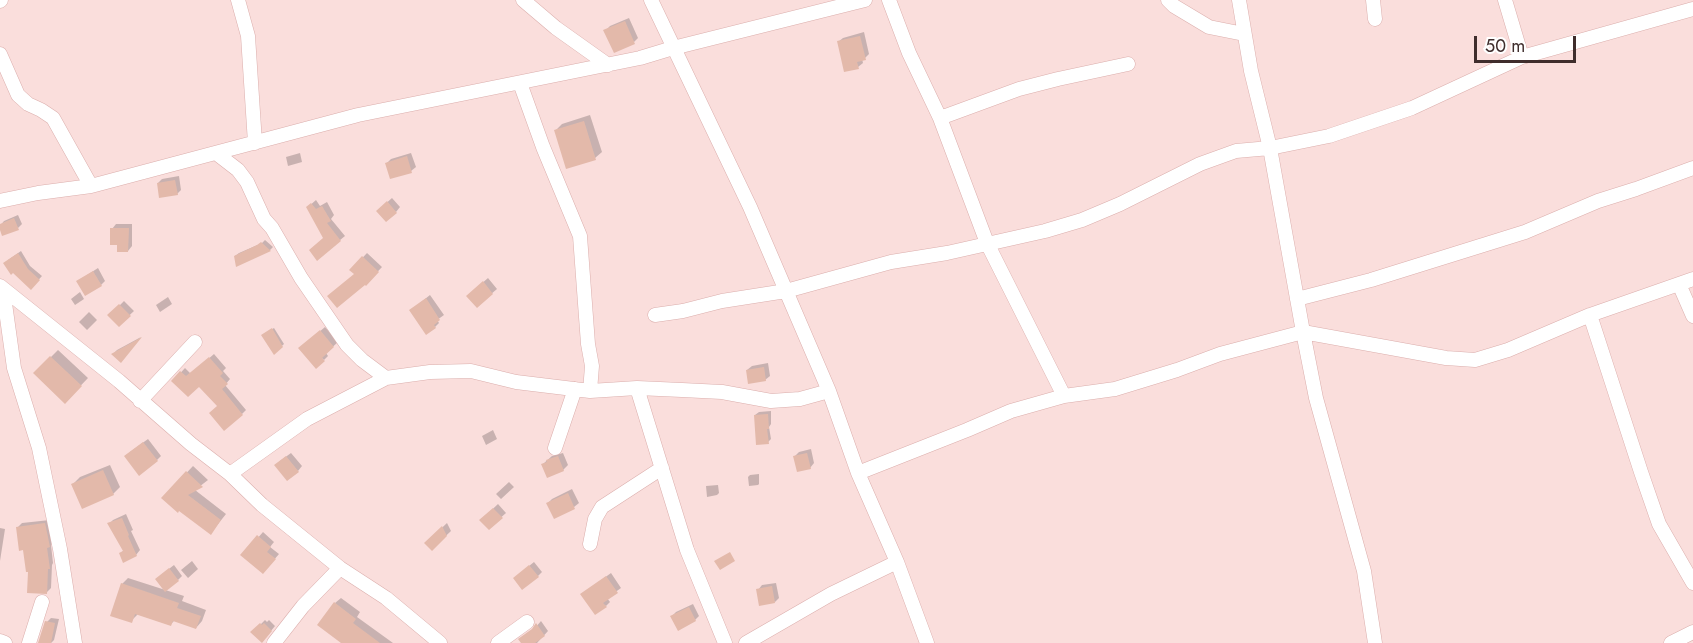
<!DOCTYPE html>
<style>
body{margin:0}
#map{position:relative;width:1693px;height:643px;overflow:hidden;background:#fadedc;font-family:Jost,sans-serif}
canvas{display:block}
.scale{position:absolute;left:1474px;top:36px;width:102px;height:27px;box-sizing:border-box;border:3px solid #3f2d2c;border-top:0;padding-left:8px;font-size:18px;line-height:21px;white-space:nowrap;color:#3f2d2c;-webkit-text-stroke:4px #fff;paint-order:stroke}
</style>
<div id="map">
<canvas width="1693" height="643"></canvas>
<div class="scale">50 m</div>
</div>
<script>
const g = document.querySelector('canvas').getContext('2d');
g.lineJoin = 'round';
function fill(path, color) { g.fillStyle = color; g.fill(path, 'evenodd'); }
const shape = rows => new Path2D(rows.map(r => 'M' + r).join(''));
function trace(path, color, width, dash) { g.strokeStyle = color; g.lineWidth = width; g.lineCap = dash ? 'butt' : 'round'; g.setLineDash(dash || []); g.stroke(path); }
const shadow = shape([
 [629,18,638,38,634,42,605,31,610,26],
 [864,32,869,54,865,58,862,59,863,63,858,67,838,42,843,38],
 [590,115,602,152,595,158,555,131,562,124],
 [300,153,302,162,288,166,286,157],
 [411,153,416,167,411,171,387,163,391,159],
 [179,176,181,190,177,194,158,183,162,179],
 [392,198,400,207,396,212,382,207],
 [316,200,320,206,327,202,334,215,331,219,345,236,318,258,325,237,308,207],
 [18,215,22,224,18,228,0,226,4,221],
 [116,224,132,224,132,246,128,251,119,244,112,229],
 [265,240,273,247,270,250,237,265,235,256,239,253,262,243],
 [21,251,30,266,42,276,31,288,8,260],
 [367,253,382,267,366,284,351,270],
 [98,268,105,281,101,285,78,281],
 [488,278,497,289,477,306,472,292],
 [80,292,84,299,75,305,71,299],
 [430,295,444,315,437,320,439,323,435,327,411,310],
 [168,297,172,304,160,312,156,305],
 [124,301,134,311,119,325,110,315],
 [89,312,97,320,87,330,79,322],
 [325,327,338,342,326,353,328,356,324,360,305,344],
 [274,328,284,344,274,353,265,334],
 [141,337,125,357,113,354,117,350],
 [58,350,88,378,65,402,35,373],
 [214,354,226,368,223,371,230,379,225,385,246,410,242,414,219,406,199,384,173,381,185,368,191,374],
 [768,363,770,376,765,380,747,370,752,366],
 [771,411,771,424,769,427,771,439,768,442,755,415,759,412],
 [493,430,497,439,486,445,482,436],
 [148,439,161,456,157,460,130,452],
 [811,449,814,463,810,468,795,456,799,452],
 [291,453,302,466,298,471,280,461],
 [563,453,568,465,563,470,543,464,552,456],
 [110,465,120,487,113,494,73,484,80,477],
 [193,466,208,480,195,490,226,514,211,533,163,498],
 [759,474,759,484,758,485,749,486,748,477,750,475],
 [509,482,514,487,501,499,496,494],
 [718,485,719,493,717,495,707,497,706,486],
 [572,489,579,503,574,507,554,517,548,503,552,499],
 [498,504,506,513,489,528,481,520],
 [126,514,133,530,131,531,140,550,136,555,120,554,124,550,109,524,113,520],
 [50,520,54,542,51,545,53,563,52,565,51,588,46,593,30,570,18,527,22,523],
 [447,523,451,531,432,549,426,543],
 [0,528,5,529,0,561],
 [263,532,274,542,270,547,279,554,267,568,243,555],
 [192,561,198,569,188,578,181,570],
 [534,562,542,572,538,576,519,574],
 [174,565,182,576,178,580,161,575],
 [611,573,621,588,607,598,610,602,606,606,582,594],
 [128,578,184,596,182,601,206,610,202,621,196,628,175,620,171,624,138,614,131,621,122,584],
 [776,583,779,598,775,602,758,590,762,585],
 [341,598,360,612,357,617,393,643,343,643,335,603],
 [693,604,699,616,695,620,672,616,676,612],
 [51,618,59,619,54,640,51,643,44,643,47,622],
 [265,620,267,622,269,620,275,626,266,637,253,632],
 [541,621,548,631,537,643,528,643,535,628]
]);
const building = shape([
 [625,21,635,44,614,53,603,30],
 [860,36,866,60,857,62,859,69,844,72,837,41],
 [584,121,596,160,566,169,554,130],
 [407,156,412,173,390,179,385,163],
 [175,180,178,195,159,198,157,183],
 [387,201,397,213,386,222,376,211],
 [311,203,316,209,322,206,331,221,327,223,341,241,317,261,309,250,323,238,306,207],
 [14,218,19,230,2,236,0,230,0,224],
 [110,228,129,228,128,252,117,252,117,245,110,245],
 [261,242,271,251,236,267,234,256,257,245],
 [18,253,28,269,40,280,31,290,13,273,11,275,3,263],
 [362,256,379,272,366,286,365,285,337,308,327,296,354,274,349,270],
 [93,271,102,286,85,296,76,281],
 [483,281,493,294,477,308,466,296],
 [426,298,440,320,434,325,436,328,426,335,409,310],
 [119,304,131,316,119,327,107,315],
 [272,328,283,347,274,355,261,335],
 [320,330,334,347,322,358,325,361,316,369,298,348],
 [142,337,121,363,111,354],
 [50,356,82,386,65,404,33,373],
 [209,357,223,373,220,376,228,384,222,389,243,415,224,431,209,413,217,406,199,387,188,397,171,381,180,371,186,376],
 [764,367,766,381,748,384,746,370],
 [768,414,769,429,767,429,769,444,756,445,754,415],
 [143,442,158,461,139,476,124,456],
 [807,453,811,469,797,472,793,456],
 [286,456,299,472,287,481,274,465],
 [558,456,564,471,547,478,541,464,547,462,546,460],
 [103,470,114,495,82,509,71,484],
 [186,471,203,487,188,495,221,520,211,535,179,511,178,513,161,498],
 [568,493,575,509,554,519,546,503],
 [493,508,503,518,489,530,479,520],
 [122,518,129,535,128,536,137,556,123,563,119,553,123,551,107,523],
 [45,523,50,547,47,548,50,569,48,569,47,594,27,593,28,572,26,572,23,550,19,551,16,527],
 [442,526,447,536,432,551,424,543],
 [257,535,271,547,267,552,276,559,263,574,240,555],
 [730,552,735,561,720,570,714,561],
 [529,565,539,577,522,590,513,578],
 [169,568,179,581,165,592,155,579],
 [606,576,618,593,603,603,607,607,595,615,580,594],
 [121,583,179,603,177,608,201,616,196,629,173,621,171,626,135,614,132,623,110,616],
 [772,586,775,603,759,606,756,589],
 [334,602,356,619,353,623,380,643,341,643,317,625],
 [689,607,696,621,678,631,670,616],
 [45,621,55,623,51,643,38,643],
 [260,623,262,625,264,623,272,631,262,643,250,632],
 [536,623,545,636,535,643,521,643,518,639,532,629]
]);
const street = shape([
 [238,0,248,36,255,143],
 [523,0,556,28,608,65],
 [651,0,750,207,829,391,858,473,897,562,927,643],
 [889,0,909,53,940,118,987,243,1064,396],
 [1168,0,1174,6,1209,27,1244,34],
 [1239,0,1251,71,1270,148,1303,332,1316,398,1364,571,1375,643],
 [1373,0,1375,19],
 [1505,0,1522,57],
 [0,1,1,0],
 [0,54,18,95,28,104,41,110,53,118,91,186],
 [520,83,543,147,580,236,588,344,592,366,590,391],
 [940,118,1019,89,1058,79,1128,64],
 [216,153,238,170,247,182,264,219,272,228,301,278,347,345,362,360,386,378],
 [0,201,38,193,91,186,358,115,640,58,673,48,865,0],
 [1679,284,1693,316],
 [0,286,119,381,191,444,230,474,262,505,340,568,386,598,440,643],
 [3,289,14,368,39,448,60,549,75,643],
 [1297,299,1371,280,1525,232,1598,201,1636,189,1693,168],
 [655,315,683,311,722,301,786,291,891,262,947,253,1045,231,1082,220,1120,204,1200,164,1236,151,1270,148,1329,136,1412,108,1522,57,1693,9],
 [1590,315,1641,472,1659,524,1693,583],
 [637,388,687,550,725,643],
 [140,401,195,342],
 [555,448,575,389],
 [858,473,967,430,1011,411,1064,396,1115,389,1177,370,1220,354,1303,332,1446,358,1475,360,1508,350,1590,315,1693,279],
 [230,474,307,419,386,378,430,372,471,371,516,382,590,391,637,388,682,390,722,392,771,401,800,399,829,391],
 [590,544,595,519,602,507,662,468],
 [0,641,5,643],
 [29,643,42,602],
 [274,643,303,606,340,568],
 [498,643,527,622],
 [746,643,831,594,897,562],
 [1671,643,1693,632]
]);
fill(shadow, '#0003');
fill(building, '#e3b9aa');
trace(street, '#dbaeac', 15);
trace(street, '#fff', 14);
</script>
